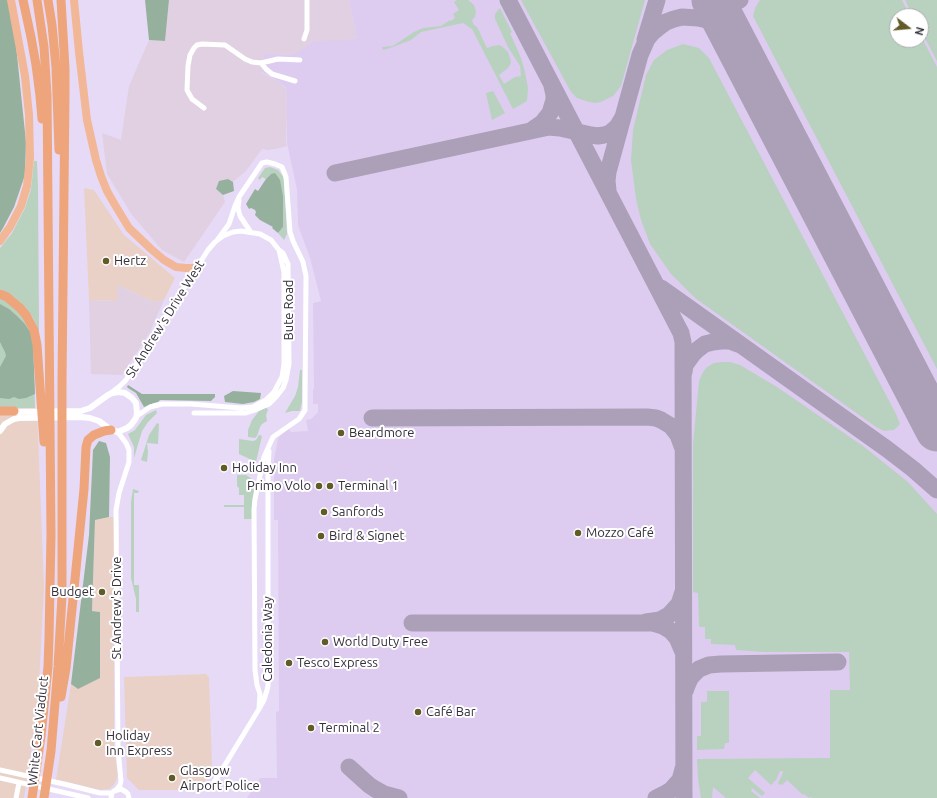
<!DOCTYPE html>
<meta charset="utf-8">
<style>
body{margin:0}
#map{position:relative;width:937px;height:798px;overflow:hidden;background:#e7daf7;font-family:Ubuntu,sans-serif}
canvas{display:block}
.north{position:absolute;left:889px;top:8px;width:40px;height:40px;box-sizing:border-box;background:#fff;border:1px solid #aeacb0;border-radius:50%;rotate:106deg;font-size:11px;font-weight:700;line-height:16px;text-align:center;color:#342f3a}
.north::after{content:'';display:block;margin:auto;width:14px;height:18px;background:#615b27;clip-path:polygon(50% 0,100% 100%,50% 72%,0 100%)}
</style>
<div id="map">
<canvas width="937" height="798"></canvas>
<div class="north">N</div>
</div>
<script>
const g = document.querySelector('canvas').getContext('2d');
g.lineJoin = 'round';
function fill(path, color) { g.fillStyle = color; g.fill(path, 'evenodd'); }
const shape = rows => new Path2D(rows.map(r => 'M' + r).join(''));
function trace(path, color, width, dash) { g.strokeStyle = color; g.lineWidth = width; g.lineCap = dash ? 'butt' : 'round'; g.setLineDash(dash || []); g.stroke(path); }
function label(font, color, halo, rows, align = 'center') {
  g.font = font + ' Ubuntu,sans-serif'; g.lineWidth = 4; g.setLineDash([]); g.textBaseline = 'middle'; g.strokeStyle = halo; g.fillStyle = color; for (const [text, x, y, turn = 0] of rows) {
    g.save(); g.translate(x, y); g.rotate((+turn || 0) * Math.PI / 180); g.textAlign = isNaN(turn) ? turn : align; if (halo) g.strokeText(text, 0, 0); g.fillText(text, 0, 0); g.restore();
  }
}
const commercial = shape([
 [84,188,94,190,124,235,175,278,164,300,154,302,118,285,118,301,89,300],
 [37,408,44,588,38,702,28,773,24,798,0,798,0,409],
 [109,517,114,517,114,750,118,775,115,783,112,787,109,789,101,790,95,789,80,785,56,780,71,684,78,689,100,612,92,611,95,520],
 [206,674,209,677,212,764,211,772,204,782,189,790,139,790,127,778,124,677]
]);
const industrial = shape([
 [169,0,349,0,357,38,345,40,289,55,264,53,262,73,279,82,286,89,287,113,286,141,287,146,280,148,268,150,262,149,246,171,233,182,227,179,216,189,223,195,225,202,184,262,162,250,132,215,107,174,102,133,121,140,129,86,149,40,165,41],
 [118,285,154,302,164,300,150,332,122,375,91,374,89,300,117,301]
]);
const built = shape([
 [349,0,937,0,937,798,247,798,260,778,277,778,276,712,279,711,278,520,274,520,274,460,278,438,283,433,289,429,291,432,308,431,306,420,311,419,318,412,318,404,313,404,313,389,314,389,313,303,321,301,310,258,298,225,297,190,287,143,287,113,286,88,279,82,262,72,264,53,289,55,296,53,315,41,345,40,357,38],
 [897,16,921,16,921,40,897,40]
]);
const green = shape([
 [457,0,468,0,474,5,476,12,475,17,472,20,474,25,477,27,487,48,493,46,499,45,503,47,508,52,511,61,510,65,508,68,499,75,504,84,515,77,521,76,520,66,508,47,495,19,495,14,500,8,512,32,510,33,521,58,525,72,528,88,527,101,513,109,472,29,463,23,421,32,411,40,390,48,383,50,382,47,393,46,414,32,423,28,441,26,450,20,451,21,455,18,453,14,459,10,454,2],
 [521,0,645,0,621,86,613,96,601,102,595,103,589,102,577,98,571,92],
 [760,0,902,0,910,16,897,16,897,40,921,40,921,36,937,67,937,369,753,16,755,8],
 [905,0,937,0,937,61,921,31,921,16,913,16],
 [683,44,699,48,709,58,896,414,900,424,894,430,884,431,876,427,695,298,671,274,650,244,641,220,636,199,631,160,633,130,646,75,654,60,667,50],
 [493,91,505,113,492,120,486,93],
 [34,161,37,161,38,188,39,331,33,318,25,307,14,297,0,289,0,248,12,233,25,208,31,189],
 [270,167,278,170,283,176,284,180,287,234,284,240,278,233,283,227,283,196,271,174,266,179,262,177,260,180,258,178,265,168],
 [0,297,10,303,23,317,32,336,33,344,35,408,0,408],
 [722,362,730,362,740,365,777,387,863,446,908,482,937,514,937,798,812,798,811,797,809,798,804,794,803,795,787,780,782,785,780,784,779,785,778,783,782,775,783,771,780,771,776,780,771,785,755,770,748,778,765,793,762,796,752,788,751,791,760,798,726,798,713,787,712,798,701,798,698,779,697,759,830,758,830,690,850,690,849,652,764,652,736,650,735,645,711,644,711,639,705,639,705,627,699,627,698,593,693,592,693,444,699,381,703,372,707,367,714,363],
 [300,370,302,370,302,402,300,411,292,411,285,413,295,396,298,387],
 [266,407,268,410,266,415,267,421,262,424,260,427,257,436,255,438,248,437,248,430,252,420,259,411],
 [156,410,157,413,148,422,142,431,134,458,134,447,128,434,135,430,146,415],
 [157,423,159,424,158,444,147,443,148,452,147,462,141,460,149,435],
 [259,435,262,436,256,462,239,454,239,439,253,441,256,440],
 [237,475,246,475,255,481,252,505,252,519,244,519,244,507,224,507,224,505,244,505,244,495,239,495,239,488,237,486],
 [133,489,139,491,138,493,134,493,134,585,139,585,139,612,136,612,136,599,131,578,131,502],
 [707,691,729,691,729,743,725,743,724,749,697,750,697,736,701,736,701,702,707,702]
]);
const forest = shape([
 [0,0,8,0,14,26,26,142,25,175,14,207,3,228,0,233],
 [145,0,169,0,165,41,149,40],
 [275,173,280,180,283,196,283,227,278,233,272,228,273,227,260,220,255,215,256,212,255,210,251,208,249,209,246,204,255,189,258,191,266,179,271,174],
 [228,179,233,182,234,191,223,195,216,189,219,181],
 [0,304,9,309,17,316,24,323,31,333,33,344,35,394,26,398,19,399,14,397,9,399,0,398,0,367,6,356,5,352,0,342],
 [128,385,142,394,215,394,215,397,211,401,160,400,158,402,154,403,144,407,136,393,128,388,127,387],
 [233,391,261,393,260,399,254,402,243,404,225,402,224,396],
 [99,441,106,443,110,457,109,517,95,520,92,611,100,612,100,678,78,689,71,684,89,535,93,450]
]);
const taxiway = shape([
 [508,0,681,333,683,342,684,798],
 [719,11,740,0],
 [645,40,657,0],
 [532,130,542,123,550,113,554,100,554,95,552,86],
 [335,173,549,127,560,128,591,135,598,136,604,135,610,133,617,127,623,117],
 [608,190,607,181,608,172,640,55,647,39,652,33,658,28,666,22,674,19,682,17,698,18,707,20,721,28,728,34,735,43],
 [661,288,887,449,913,469,937,490],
 [684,372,685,365,693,354,697,350,705,344,713,342,721,341,730,341,738,344],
 [372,418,647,417,656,418,661,420,671,426,678,435,682,446],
 [646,622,660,620,669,615,679,604,683,592],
 [412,623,653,623,663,626,671,631,677,638,683,652],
 [685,691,688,683,691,677,699,669,709,665,721,664,838,662],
 [349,767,369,785,375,789,384,794,399,798],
 [656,798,666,793,671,790,680,780,683,769]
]);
const runway = shape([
 [713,0,937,430]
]);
const minor = shape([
 [304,39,307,30,307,0],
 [261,63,266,69,272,74,295,81],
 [204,108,192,99,187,90,188,66,190,55,194,48,197,45,202,44,225,45,245,59,252,62,261,63,278,59,300,60],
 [239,200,238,208,240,216,250,231],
 [218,239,229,224,235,206,239,197,262,163,267,162,275,164,282,167,286,177,290,232,293,241,303,262,306,276,305,402,305,410,299,419,273,437,264,457,255,499,254,509,255,670,257,685,260,694,259,709],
 [111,393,120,386,126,380,208,250,215,242,223,236,233,232,241,231,260,234,271,240,279,250,283,253,288,264,289,364,286,380,283,388,276,397,269,404,255,410,246,413,194,413],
 [137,416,150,407,162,404,191,404,241,408,253,407,266,400,274,392,282,377,284,364,284,272,279,250],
 [116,431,120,435,126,443,129,450,129,462,119,493,116,510,118,749,121,781,120,785,117,789],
 [0,770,64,784,100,793,112,793],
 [0,778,88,798],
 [206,788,212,785,220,773,259,709,264,700,267,690,268,686,268,469,269,451],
 [16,798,19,783],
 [111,798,112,793,114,791,121,789,126,792,128,794,129,798]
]);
const tertiary = shape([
 [0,431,5,424,14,419,19,418,81,417,90,418,99,421,111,430,118,432,127,428,131,425,136,418,137,413,136,403,132,398,125,393,119,392,112,393,108,395,90,408,81,411,11,412]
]);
const trunk = shape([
 [74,0,79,52,87,120,96,160,101,176,107,191,115,205,129,228,151,249,164,260,176,267,186,268,197,268],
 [0,241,10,227,21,206,27,186,30,158,29,115,25,76,11,0]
]);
const motorway = shape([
 [23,0,31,37,36,65,40,96,42,119],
 [48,0,52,25,56,67,59,150],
 [0,294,7,297,20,308,26,315,34,330,37,345,44,442],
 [0,411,14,411],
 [61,697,66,668,70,629,84,489,86,447,88,440,94,435,104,431,111,430],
 [32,798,41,736,48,667,49,638,51,535,47,95,44,47,37,0],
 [44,798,51,751,58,667,62,596,62,383,65,96,65,68,61,0]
]);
const markers = [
 [106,261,4,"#615b27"],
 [341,433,4,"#615b27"],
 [224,468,4,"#615b27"],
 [319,486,4,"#615b27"],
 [330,486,4,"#615b27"],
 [324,512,4,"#615b27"],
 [578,533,4,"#615b27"],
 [321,536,4,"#615b27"],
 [102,592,4,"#615b27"],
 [325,642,4,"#615b27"],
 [289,663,4,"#615b27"],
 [418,712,4,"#615b27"],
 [311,728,4,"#615b27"],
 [98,743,4,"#615b27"],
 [172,778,4,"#615b27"]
];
const poiNames = [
 ["Hertz",114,261],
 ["Beardmore",349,433],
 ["Holiday Inn",232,468],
 ["Primo Volo",311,486,"right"],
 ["Terminal 1",338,486],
 ["Sanfords",332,512],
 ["Mozzo Café",586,533],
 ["Bird & Signet",329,536],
 ["Budget",94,592,"right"],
 ["World Duty Free",333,642],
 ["Tesco Express",297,663],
 ["Café Bar",426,712],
 ["Terminal 2",319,728],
 ["Holiday",106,736],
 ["Inn Express",106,751],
 ["Glasgow",180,771],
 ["Airport Police",180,786]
];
const streetNames = [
 ["Bute Road",289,310,-90],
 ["St Andrew's Drive West",165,319,-58],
 ["St Andrew's Drive",117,608,-90],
 ["Caledonia Way",268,639,-90],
 ["White Cart Viaduct",38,731,-84]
];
fill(commercial, '#e9d1c8');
fill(industrial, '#e1d0e2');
fill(built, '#ddccf0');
fill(green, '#b8d2bf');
fill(forest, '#95b19d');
trace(taxiway, '#aba0b8', 17);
trace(runway, '#aba0b8', 43);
trace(minor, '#fff', 5);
trace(tertiary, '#fff', 6);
trace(trunk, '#f2b796', 8);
trace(motorway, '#eea57b', 9);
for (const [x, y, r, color] of markers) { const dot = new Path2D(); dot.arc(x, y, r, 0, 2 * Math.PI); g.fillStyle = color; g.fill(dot); trace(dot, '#fff', 1.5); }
label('13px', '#342f3a', '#fff', poiNames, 'left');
label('13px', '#342f3a', '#fff', streetNames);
</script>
